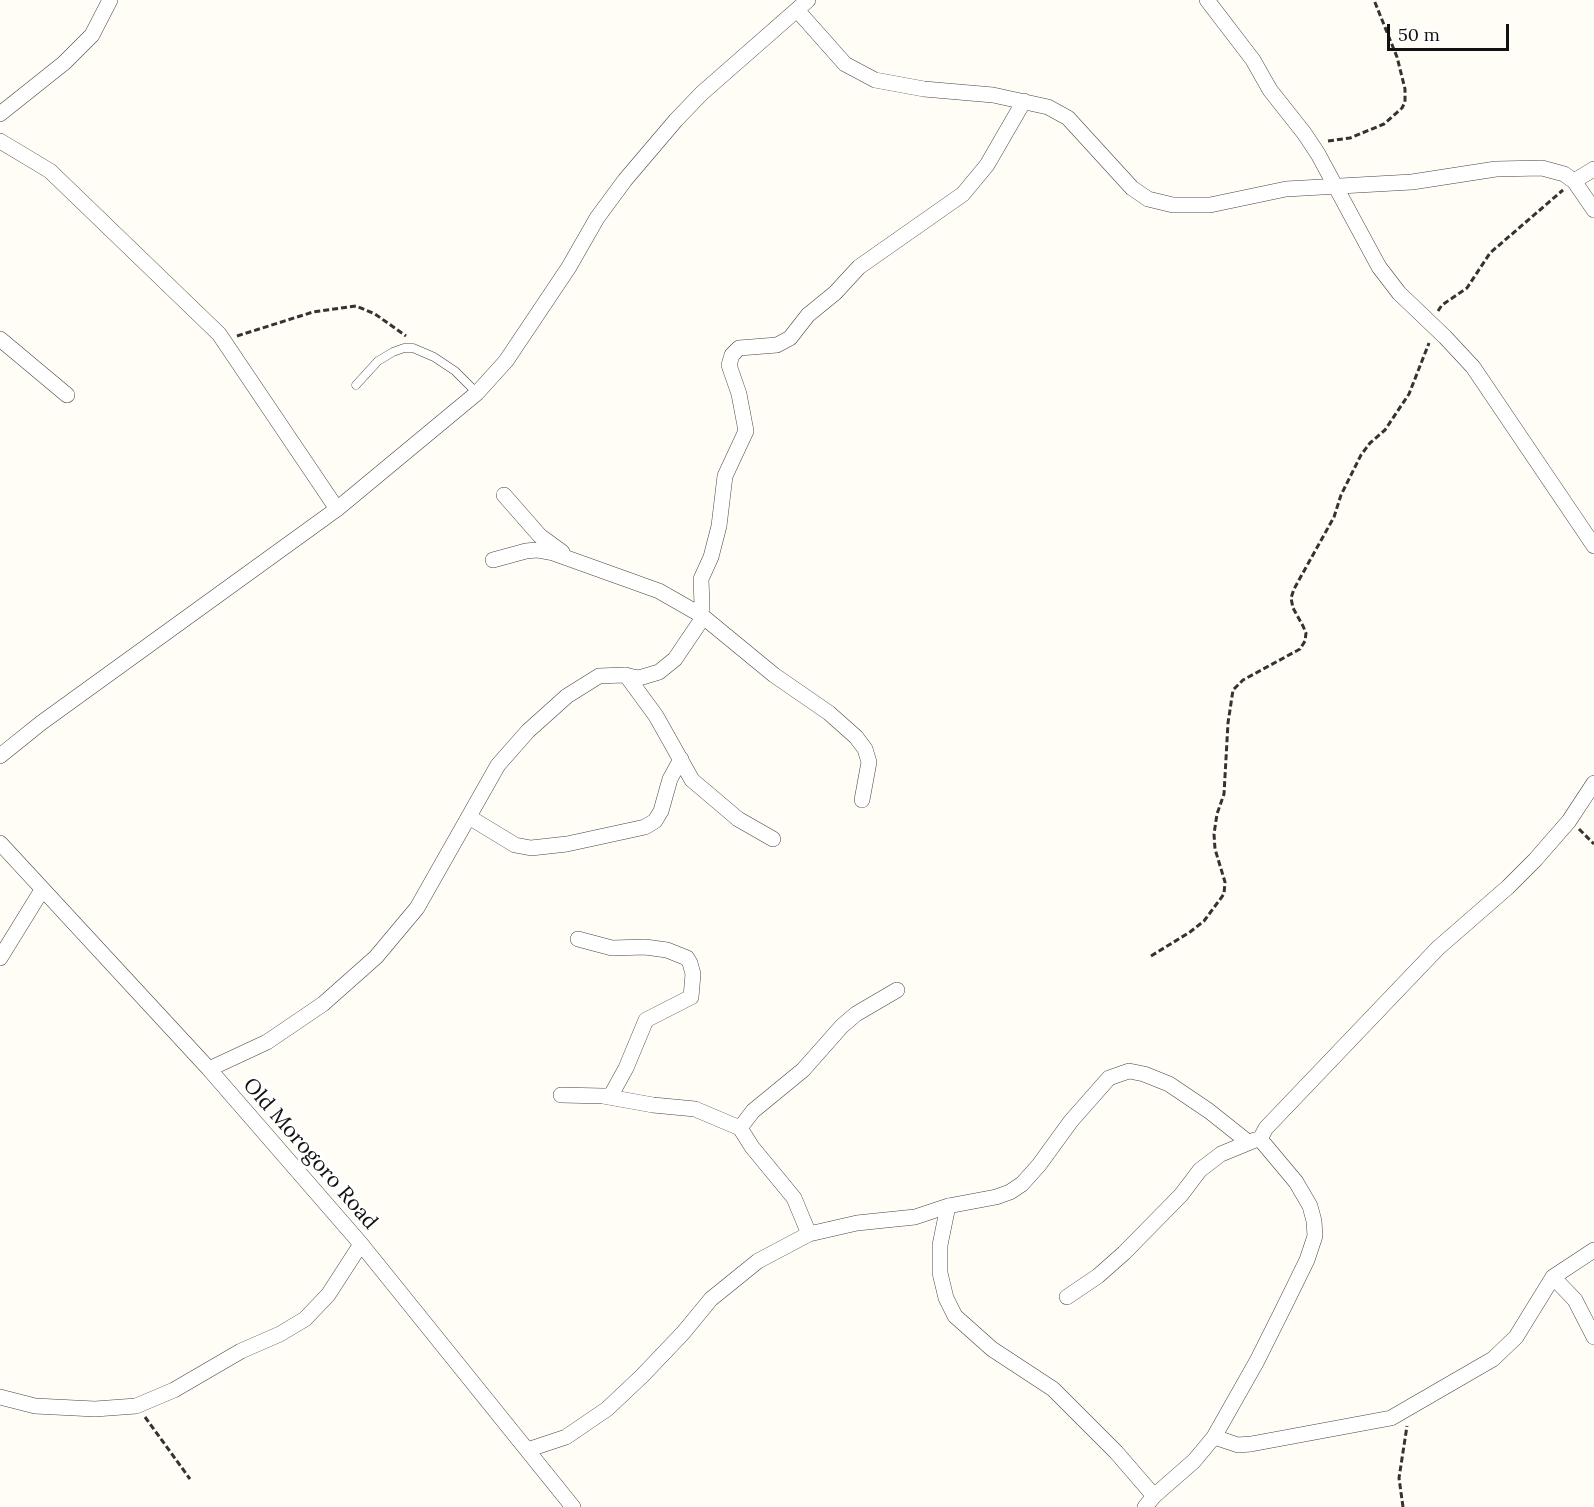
<!DOCTYPE html>
<style>
body{margin:0}
#map{position:relative;width:1594px;height:1507px;overflow:hidden;background:#fffdf5;font-family:Lora,serif}
canvas{display:block}
.scale{position:absolute;left:1387px;top:24px;width:122px;height:27px;box-sizing:border-box;border:3px solid #111;border-top:0;padding-left:8px;font-size:18px;line-height:21px;white-space:nowrap;color:#111;-webkit-text-stroke:4px #fff;paint-order:stroke}
</style>
<div id="map">
<canvas width="1594" height="1507"></canvas>
<div class="scale">50 m</div>
</div>
<script>
const g = document.querySelector('canvas').getContext('2d');
g.lineJoin = 'round';
const shape = rows => new Path2D(rows.map(r => 'M' + r).join(''));
function trace(path, color, width, dash) { g.strokeStyle = color; g.lineWidth = width; g.lineCap = dash ? 'butt' : 'round'; g.setLineDash(dash || []); g.stroke(path); }
function label(font, color, halo, rows, align = 'center') {
  g.font = font + ' Lora,serif'; g.lineWidth = 6; g.setLineDash([]); g.textBaseline = 'middle'; g.strokeStyle = halo; g.fillStyle = color; for (const [text, x, y, turn = 0] of rows) {
    g.save(); g.translate(x, y); g.rotate((+turn || 0) * Math.PI / 180); g.textAlign = isNaN(turn) ? turn : align; if (halo) g.strokeText(text, 0, 0); g.fillText(text, 0, 0); g.restore();
  }
}
const path = shape([
 [1328,141,1350,138,1384,124,1402,108,1405,102,1405,89,1397,57,1374,0],
 [1438,311,1442,305,1467,288,1490,253,1563,190],
 [237,336,313,312,356,306,375,314,406,336],
 [1579,829,1594,844],
 [1151,956,1190,932,1204,921,1224,894,1225,882,1215,849,1214,834,1217,814,1224,794,1228,723,1233,690,1243,680,1300,649,1305,641,1306,633,1303,626,1293,608,1291,598,1294,589,1334,517,1341,495,1361,455,1370,443,1385,430,1409,394,1429,343],
 [145,1417,190,1479],
 [1403,1507,1399,1478,1407,1426]
]);
const lane = shape([
 [356,385,378,361,393,352,404,348,413,348,434,357,455,371,477,393]
]);
const street = shape([
 [1207,0,1253,60,1270,90,1304,133,1318,154,1379,267,1399,293,1445,337,1473,367,1594,546],
 [797,10,845,64,875,80,924,89,993,95,1048,107,1068,118,1132,188,1148,199,1173,205,1210,205,1286,189,1412,182,1496,169,1542,168,1564,174,1574,181,1594,210],
 [0,114,64,63,92,35,110,0],
 [0,141,50,171,219,334,337,509],
 [1574,181,1594,169],
 [0,339,67,395],
 [504,495,540,536,562,552],
 [493,560,526,551,537,550,553,553,659,591,701,615,774,675,829,713,856,737,865,749,869,762,862,800],
 [626,675,656,716,692,780,738,819,773,839],
 [0,756,41,723,337,509,477,393,506,361,569,267,597,218,625,180,676,120,702,93,808,0],
 [469,817,515,845,531,848,567,844,645,827,655,821,661,811,670,779,681,759],
 [0,843,209,1069,361,1244,573,1507],
 [578,939,612,948,645,947,667,950,687,958,690,963,693,974,691,997,646,1020,626,1068,610,1097],
 [0,958,42,890],
 [209,1069,267,1042,323,1004,376,957,417,908,498,765,528,731,567,696,599,676,624,675,639,678,659,672,675,659,700,622,702,605,701,579,711,557,719,526,725,476,746,431,739,394,729,365,732,355,739,348,777,345,790,338,808,315,835,293,859,267,963,194,987,165,1024,101],
 [561,1095,603,1096,653,1105,695,1109,740,1128,752,1147,794,1198,809,1234],
 [740,1128,753,1111,803,1070,842,1026,856,1014,897,990],
 [948,1206,940,1245,940,1273,946,1298,955,1316,992,1349,1053,1389,1116,1452,1154,1496],
 [1553,1277,1575,1300,1594,1337],
 [1067,1297,1098,1276,1124,1253,1181,1195,1200,1170,1221,1154,1255,1140],
 [0,1397,35,1406,95,1409,136,1406,174,1390,241,1351,280,1334,305,1319,328,1295,361,1244],
 [1214,1437,1238,1445,1251,1444,1391,1418,1493,1359,1516,1337,1553,1277,1594,1250],
 [527,1450,566,1437,607,1409,642,1376,683,1333,711,1299,758,1261,809,1234,857,1223,915,1217,948,1206,996,1197,1010,1192,1022,1184,1039,1165,1071,1121,1109,1078,1129,1071,1144,1074,1169,1084,1209,1111,1248,1142],
 [1145,1507,1154,1496,1194,1461,1214,1437,1257,1361,1284,1307,1307,1260,1315,1236,1314,1221,1310,1206,1296,1182,1260,1139,1266,1128,1438,948,1508,887,1535,860,1569,821,1594,783]
]);
const streetNames = [
 ["Old Morogoro Road",310,1154,49]
];
trace(lane, '#444', 9);
trace(street, '#444', 16);
trace(path, '#333', 3, [6, 3]);
trace(lane, '#fff', 8);
trace(street, '#fff', 15);
label('21px', '#111', '#fff', streetNames);
</script>
